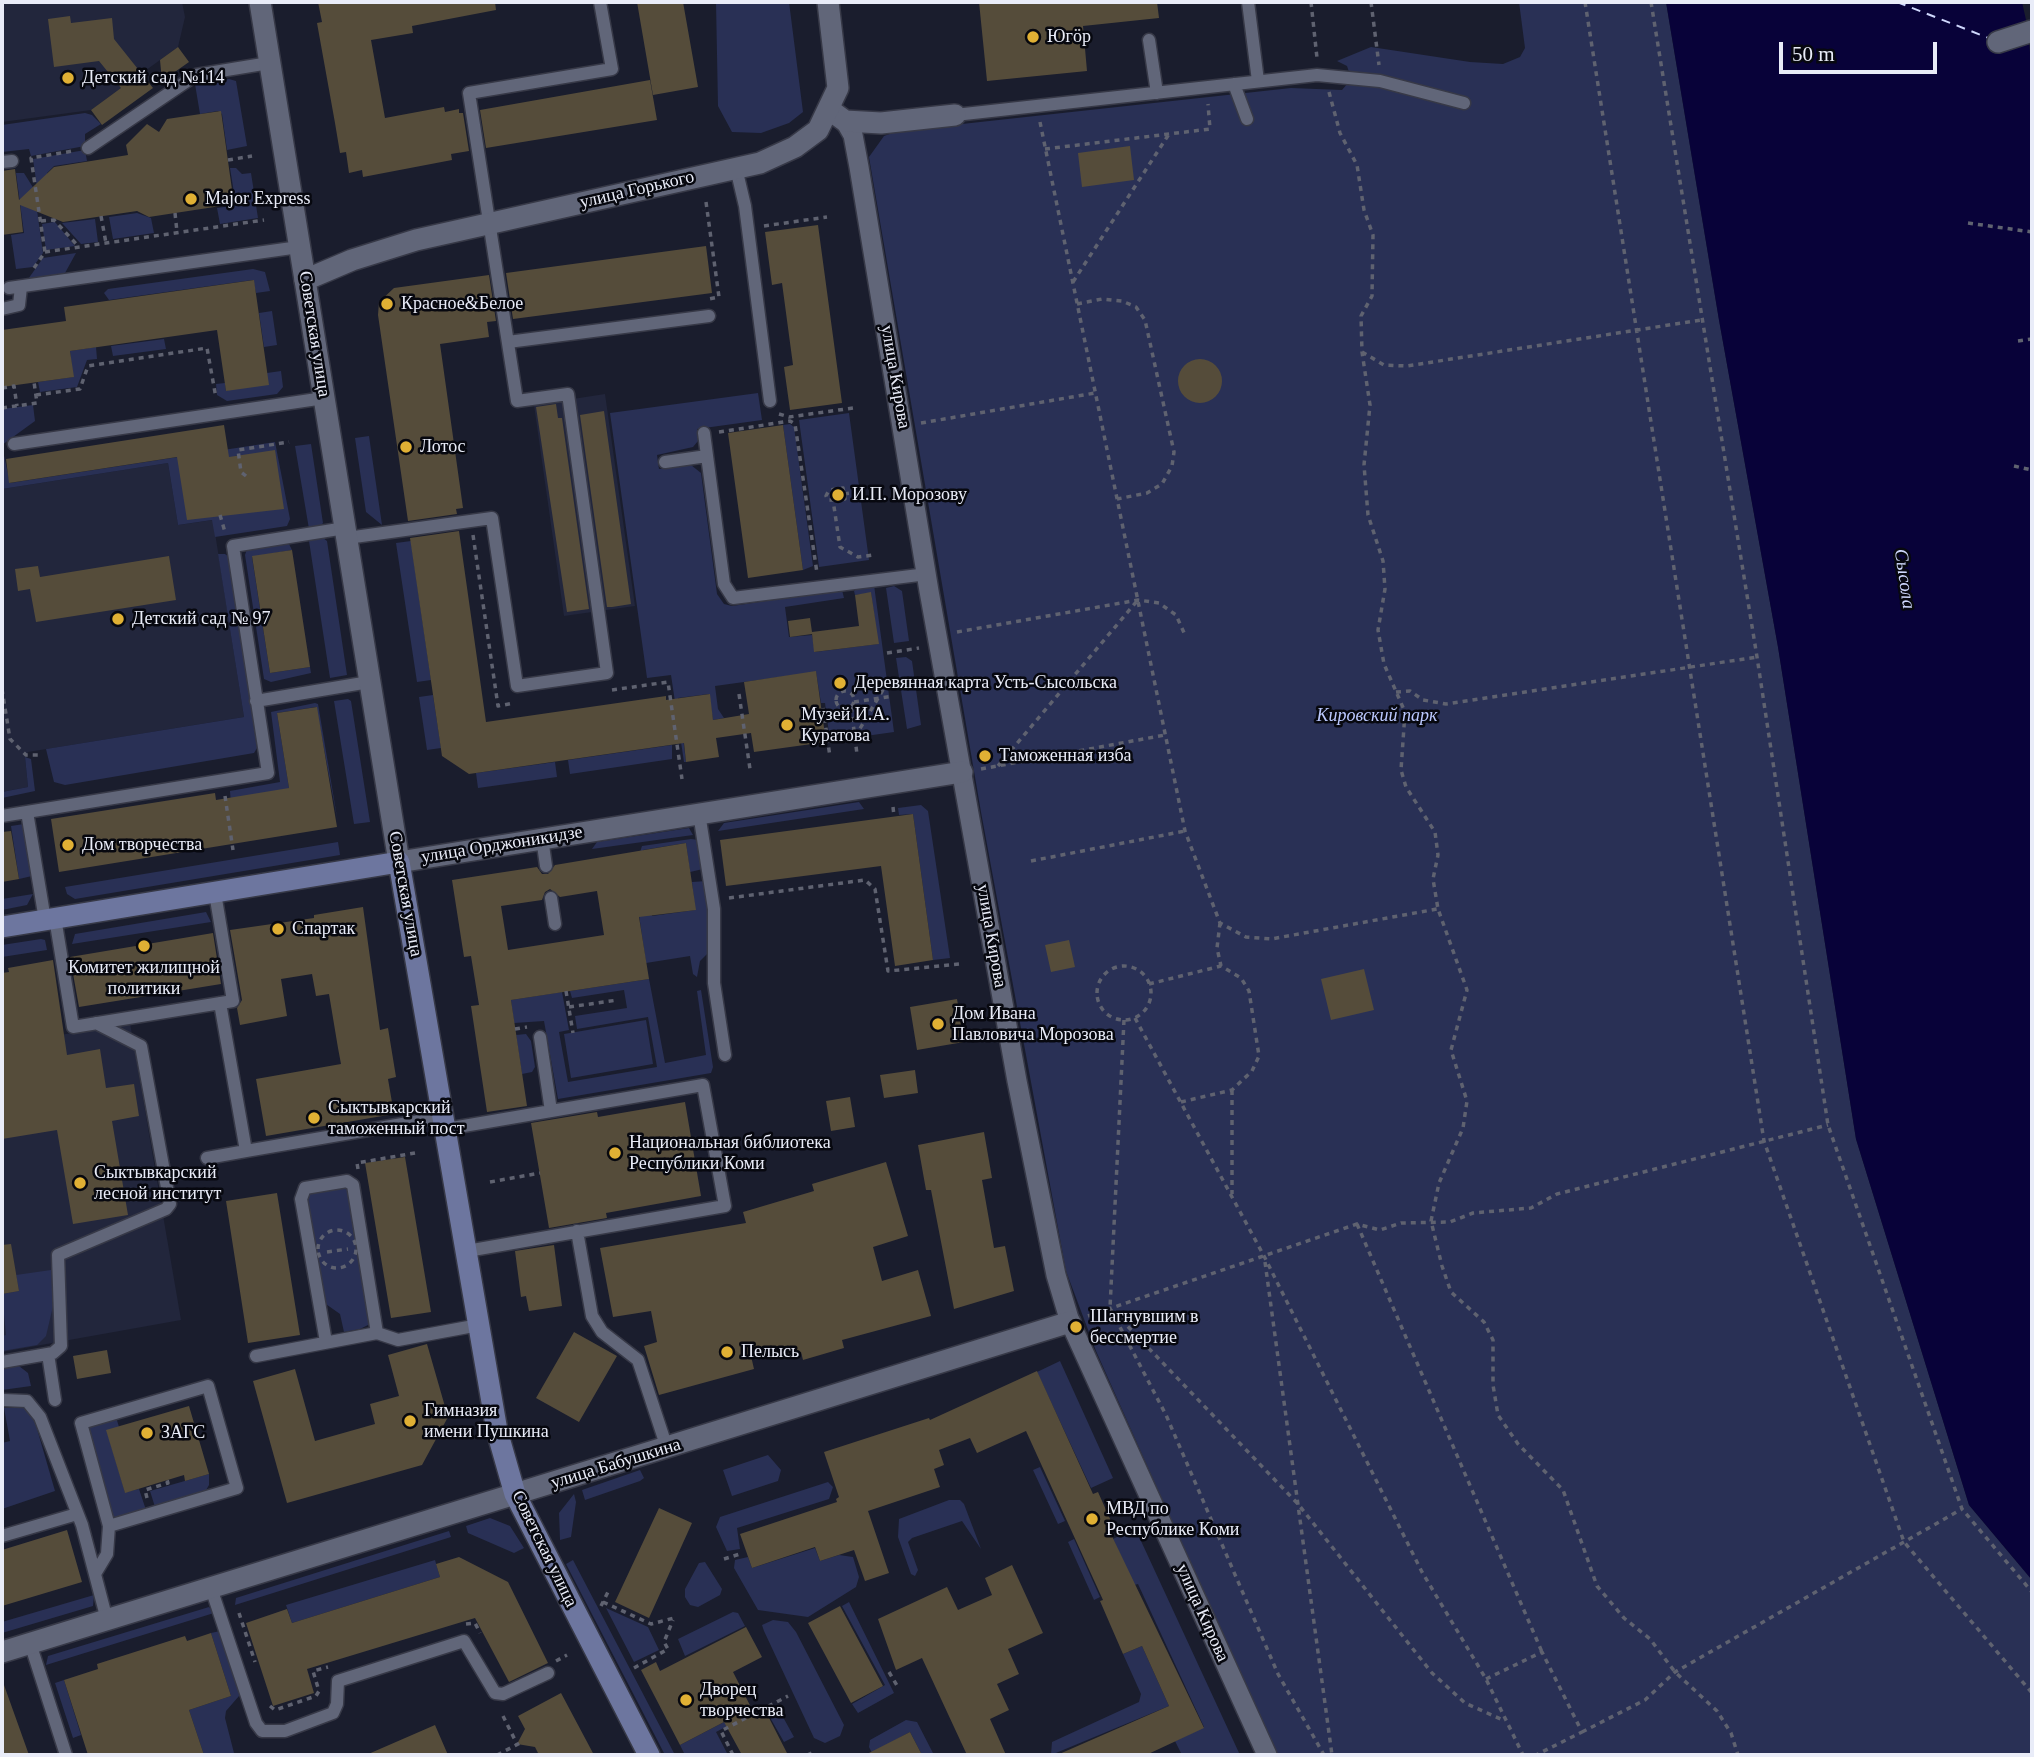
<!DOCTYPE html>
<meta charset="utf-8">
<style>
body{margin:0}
#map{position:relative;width:2034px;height:1757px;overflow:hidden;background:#1a1d2d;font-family:Georgia,serif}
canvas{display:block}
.frame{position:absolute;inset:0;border:4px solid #e9ecf8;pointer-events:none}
.scale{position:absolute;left:1779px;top:42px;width:158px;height:32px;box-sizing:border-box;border:4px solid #e9ecf8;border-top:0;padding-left:9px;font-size:21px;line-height:24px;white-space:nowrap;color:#e9ecf8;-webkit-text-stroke:5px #07080f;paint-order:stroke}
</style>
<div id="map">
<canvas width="2034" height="1757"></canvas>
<div class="frame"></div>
<div class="scale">50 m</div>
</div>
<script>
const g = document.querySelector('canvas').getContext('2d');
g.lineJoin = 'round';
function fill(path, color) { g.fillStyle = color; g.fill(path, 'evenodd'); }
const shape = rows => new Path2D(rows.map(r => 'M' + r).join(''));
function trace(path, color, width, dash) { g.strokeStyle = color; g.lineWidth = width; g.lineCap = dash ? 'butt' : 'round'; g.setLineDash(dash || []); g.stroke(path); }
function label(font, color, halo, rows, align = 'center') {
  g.font = font + ' Georgia,serif'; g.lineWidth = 5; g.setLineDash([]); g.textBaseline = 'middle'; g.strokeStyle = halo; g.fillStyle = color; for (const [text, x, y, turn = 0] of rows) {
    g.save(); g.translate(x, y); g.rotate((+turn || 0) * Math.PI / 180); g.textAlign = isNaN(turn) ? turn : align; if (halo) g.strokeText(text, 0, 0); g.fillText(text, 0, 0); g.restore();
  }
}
const built = shape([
 [2,2,182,2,185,17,178,47,91,110,2,122],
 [605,394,635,606,564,616,534,405],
 [168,463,178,525,213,520,244,717,28,752,25,757,28,787,2,792,2,489],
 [130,1023,181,1320,2,1352,2,1045]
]);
const green = shape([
 [716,2,789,2,803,112,789,123,761,133,732,132,718,106],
 [1519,2,1666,2,1719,320,1778,647,1856,1139,1969,1505,2032,1580,2032,1755,1276,1755,1096,1351,1066,1271,981,812,869,157,884,136,898,131,1291,88,1342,90,1348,83,1350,75,1347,66,1337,61,1371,47,1470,62,1503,64,1520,57,1525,48],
 [229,79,236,81,247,146,227,150,222,114,218,111,200,114,195,84],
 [85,113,92,115,101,124,85,134,85,146,31,156,29,149,2,152,2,125],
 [85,150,87,161,54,166,47,173,51,208,40,209,33,159],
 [230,168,236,168,242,174,251,173,258,218,220,224,217,208,231,206,235,199],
 [16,173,24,173,34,189,43,253,33,267,16,269,11,235,24,233],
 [137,213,151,218,154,233,113,239,109,217],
 [95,219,98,242,81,244,62,223],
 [54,222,55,222,75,246,46,250,42,224],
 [76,253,65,273,26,282,43,258],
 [253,269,265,272,270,291,256,293,253,280,109,300,104,293,108,289],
 [272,311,277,345,264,347,259,313],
 [164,339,166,349,113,356,111,346],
 [96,347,97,359,87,360,77,387,40,392,38,382,73,377,70,351],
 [281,371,283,387,277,394,227,401,217,395,216,384,225,383,226,391,267,373],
 [758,393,762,420,697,429,698,441,693,447,657,455,659,469,691,465,701,473,717,594,724,604,732,606,842,590,844,598,785,607,789,637,812,635,815,652,878,644,871,593,855,595,854,591,857,588,874,585,894,732,830,741,825,703,821,703,816,672,715,686,718,709,724,718,713,720,709,694,678,698,686,762,684,762,671,675,647,678,610,413],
 [33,405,35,421,2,445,2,409],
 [849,413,869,560,819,567,799,420],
 [790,424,794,427,813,566,803,570,783,425],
 [369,436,382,525,366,512,355,438],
 [275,442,290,519,287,526,215,537,212,520,178,525,168,463,2,489,3,451,10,483],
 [311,444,323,523,319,528,309,529,295,446],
 [323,538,327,541,347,675,330,678,309,541],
 [411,541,431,680,417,682,396,543],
 [289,544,292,550,252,557,270,673,310,667,311,673,271,682,264,679,245,555,247,549],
 [218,554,225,554,229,557,257,748,254,753,65,785,54,782,46,749,244,717],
 [894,586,902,591,909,641,894,643,886,588],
 [906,657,912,661,921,725,907,729,896,658],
 [433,695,441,748,427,750,419,697],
 [348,699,351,701,370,822,354,824,334,701],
 [315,703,318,704,338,823,316,707,277,713,289,788,233,830,230,791,280,782,271,712],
 [672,745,672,759,570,774,568,760],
 [25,757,31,759,35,791,2,798,2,792,28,787],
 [555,762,557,777,478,788,476,773],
 [859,802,864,809,718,831,724,823],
 [921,805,928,811,950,958,933,960,913,814,899,815,898,808],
 [24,824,32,876,19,879,11,826],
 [689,828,693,835,592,849,597,842],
 [691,839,699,840,703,869,690,872,686,843,643,850,652,916,695,910,692,882,707,881,711,950,700,961,697,977,693,974,690,956,646,963,630,853,640,852,642,846],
 [338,842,340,855,75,899,67,894,65,887],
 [33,894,27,905,2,910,2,899],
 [206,912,211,922,72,944,75,934],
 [41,939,45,940,47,950,2,957,2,945],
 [649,979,665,1063,706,1055,697,991,701,990,713,1067,711,1073,558,1099,544,1021,514,1023,511,1000,562,992,569,1030,559,1032,568,1082,657,1067,648,1017,577,1029,575,1016,627,1008,624,990,572,998,570,991],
 [646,1020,653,1064,571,1078,564,1034],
 [526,1034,531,1041,535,1067,532,1072,522,1074,516,1035],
 [347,1186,370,1324,360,1329,344,1332,340,1314,323,1302,306,1194],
 [51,1270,53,1306,46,1336,37,1345,2,1351,2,1336,6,1335,2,1294,19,1291,16,1275],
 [1060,1361,1113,1478,1091,1488,1037,1372],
 [19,1366,28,1373,31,1386,2,1390,2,1369],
 [4,1408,27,1408,33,1415,55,1491,2,1509,2,1443,10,1441],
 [116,1417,119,1427,107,1431,125,1492,139,1489,146,1510,118,1519,113,1516,88,1430,91,1425],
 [768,1455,781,1470,778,1481,732,1496,723,1470],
 [1040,1467,1065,1521,1058,1524,1033,1470],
 [640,1470,644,1478,640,1481,585,1500,582,1490],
 [209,1474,209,1485,205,1492,155,1507,150,1491],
 [828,1482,833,1487,829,1499,737,1528,740,1549,727,1551,716,1527,720,1517],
 [574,1494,576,1502,571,1537,560,1540,559,1513],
 [949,1500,960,1500,964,1504,981,1549,962,1521,912,1538,908,1542,918,1570,915,1576,911,1574,898,1537,899,1519],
 [490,1518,510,1526,524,1548,514,1553,468,1533,466,1526],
 [1135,1528,1240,1755,1182,1755,1175,1741,1204,1727,1138,1584,1134,1585,1113,1539],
 [449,1531,451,1537,235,1605,236,1598],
 [1074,1539,1100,1597,1094,1600,1068,1542],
 [815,1548,820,1561,839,1555,853,1557,859,1577,856,1587,808,1617,758,1610,734,1568,735,1560,748,1557,752,1568],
 [435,1560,440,1577,292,1623,286,1605],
 [573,1560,675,1755,665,1755,566,1564],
 [705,1562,722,1589,720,1595,698,1607,690,1605,685,1597,685,1589,699,1563],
 [94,1595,93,1606,2,1633,2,1622],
 [849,1602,894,1693,858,1713,852,1704,885,1685,842,1606],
 [209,1607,214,1613,46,1665,48,1656],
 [606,1608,648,1627,659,1650,634,1662],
 [733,1612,738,1613,745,1626,685,1656,678,1639],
 [773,1620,788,1622,796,1632,844,1725,840,1736,825,1743,814,1738,764,1631,762,1625],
 [220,1631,239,1690,239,1696,226,1711,225,1718,234,1753,204,1755,189,1710,231,1696,211,1633],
 [1142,1646,1169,1706,1051,1755,1052,1742,1139,1702,1141,1694,1123,1654],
 [64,1680,81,1735,73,1738,55,1683],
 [751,1708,754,1712,716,1732,728,1755,685,1755,680,1745],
 [778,1708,794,1737,784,1742,768,1714],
 [906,1720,917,1722,934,1755,922,1755,910,1732,877,1750,880,1755,873,1755,869,1747,870,1740]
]);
const water = shape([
 [1666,2,2022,2,2028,29,2032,77,2032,1580,1969,1505,1856,1139,1778,647,1719,320]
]);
const ferry = shape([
 [1897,2,1991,39]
]);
const building = shape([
 [318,2,495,2,496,10,412,26,413,33,371,40,385,118,444,107,445,112,459,109,459,113,463,113,469,151,451,154,452,160,363,177,362,170,349,173,346,152,340,153,335,123,317,23,322,22],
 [637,2,683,2,698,87,653,95],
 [979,2,1157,2,1159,18,1083,26,1087,71,987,81],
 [70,16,71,23,112,18,114,39,153,88,102,125,91,110,121,88,99,61,54,67,48,19],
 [178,47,189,62,162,81,160,60],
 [650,80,657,120,486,148,480,110],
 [221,111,234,204,149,217,137,211,63,222,20,205,23,232,2,235,2,171,15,169,19,200,54,167,128,155,126,145,147,124,159,132,167,119],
 [1130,146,1134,180,1082,187,1078,153],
 [818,225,842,403,790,410,784,367,793,365,782,283,772,285,765,232],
 [706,246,712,293,513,319,506,273],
 [489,275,496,321,487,322,489,337,440,344,463,508,456,509,457,514,408,521,378,315,379,302,394,288],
 [254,280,269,385,226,391,217,330,70,351,74,377,2,387,2,330,66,321,64,307],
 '1178 381a22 22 0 1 1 44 0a22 22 0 1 1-44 0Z',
 [556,404,558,418,562,418,589,609,567,612,536,407],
 [604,411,631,604,612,607,607,607,580,415],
 [224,425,229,457,275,450,284,509,187,520,177,457,9,483,6,459],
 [783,425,803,570,748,578,728,433],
 [459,531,486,722,666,696,666,700,710,694,713,720,749,714,744,682,816,671,826,742,754,752,751,733,716,738,719,757,686,762,684,743,469,774,442,756,410,538],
 [292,550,310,667,270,673,252,556],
 [169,556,176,600,36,622,30,589,18,591,15,569,38,566,40,577],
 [871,592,879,644,814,652,812,634,790,637,788,621,810,618,812,632,859,626,855,595],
 [317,707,337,827,59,872,51,819,215,793,216,800,289,788,277,713],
 [913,814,933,960,895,966,881,866,726,886,720,840],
 [11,831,19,879,2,882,2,832],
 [686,843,696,910,639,917,649,979,511,1000,527,1106,487,1112,471,1006,479,1005,471,956,464,957,452,880,537,867,542,874,548,874,555,865],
 [550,889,560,897,597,891,604,935,508,950,501,906,542,900,545,892],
 [363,907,380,1030,388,1028,396,1077,388,1079,394,1114,266,1136,256,1079,341,1064,338,1048,329,994,316,996,312,974,281,979,287,1016,240,1025,237,1008,242,1000,230,930,314,918,314,915],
 [213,933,221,984,79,1007,70,957],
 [1069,940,1075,967,1051,972,1045,945],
 [53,960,67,1055,100,1049,106,1088,134,1084,139,1116,112,1121,128,1215,73,1224,57,1130,2,1139,2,973,9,972,8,968],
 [1364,969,1374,1010,1331,1020,1321,979],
 [957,999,964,1042,917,1050,910,1007],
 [915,1070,918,1093,884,1098,880,1075],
 [850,1097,855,1127,831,1131,826,1101],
 [685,1102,701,1196,606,1213,607,1218,549,1228,531,1123,597,1112,598,1117],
 [984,1132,992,1178,982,1180,994,1248,1005,1246,1014,1291,954,1309,931,1190,926,1190,918,1145],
 [405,1157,431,1312,391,1318,365,1163],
 [886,1162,908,1236,873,1247,882,1281,918,1270,931,1316,842,1340,844,1348,803,1360,801,1352,789,1355,786,1346,751,1356,754,1369,659,1395,644,1346,657,1342,651,1311,613,1317,600,1248,746,1223,743,1212,814,1191,812,1184],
 [277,1193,300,1335,248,1343,226,1201],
 [11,1244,19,1291,2,1294,2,1245],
 [554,1245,562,1306,529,1311,526,1296,521,1297,515,1251],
 [574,1332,617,1356,579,1422,536,1398],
 [427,1344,448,1417,422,1465,287,1503,253,1381,295,1369,315,1441,375,1424,370,1404,399,1396,388,1355],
 [107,1350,111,1373,77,1379,73,1356],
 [1037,1371,1093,1494,1098,1492,1115,1530,1110,1532,1204,1728,1146,1755,1057,1755,1169,1706,1142,1646,1123,1654,1100,1601,1103,1600,1026,1431,977,1453,970,1438,939,1450,944,1465,934,1469,940,1487,868,1511,889,1573,865,1581,854,1550,820,1561,815,1547,752,1568,740,1534,837,1502,836,1499,839,1497,824,1452,929,1418,930,1420],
 [189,1406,209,1474,185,1481,184,1475,125,1493,106,1430],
 [659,1508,692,1523,649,1618,615,1602],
 [67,1530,82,1582,2,1606,2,1550],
 [459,1557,508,1582,548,1663,509,1682,475,1618,307,1669,314,1693,273,1706,246,1623,287,1609,292,1623,440,1577,436,1564],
 [1012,1565,1043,1633,1008,1649,1019,1674,997,1684,1009,1710,990,1719,1006,1755,967,1755,922,1658,896,1670,878,1619,947,1587,958,1610,992,1595,985,1578],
 [840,1606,883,1686,851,1703,808,1623],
 [746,1627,762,1657,733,1672,757,1719,767,1714,788,1755,742,1755,724,1722,680,1745,641,1670,656,1662,660,1671],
 [211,1633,231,1696,189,1710,204,1755,88,1755,64,1680,98,1669,97,1664,185,1636,187,1641],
 [4,1685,29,1755,2,1755,2,1686],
 [561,1693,594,1755,539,1755,535,1747,517,1744,525,1729,518,1716],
 [435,1725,448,1755,366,1755],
 [910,1732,922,1755,865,1755]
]);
const path = shape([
 [1311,2,1317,58],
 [1371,2,1379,65],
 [1585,2,1764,1141,1904,1542,2032,1693],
 [1651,2,1757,657,1828,1125,1962,1509,2032,1592],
 [1329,92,1340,133,1357,165,1364,210,1373,235,1372,296,1361,316,1362,352,1370,405,1364,465,1368,515,1383,561,1385,589,1378,630,1384,664,1405,712,1401,770,1406,787,1435,832,1438,855,1433,879,1438,909,1467,990,1451,1050,1467,1101,1463,1128,1439,1183,1431,1221,1442,1266,1451,1292,1484,1322,1493,1340,1493,1385,1498,1415,1518,1444,1563,1490,1597,1586,1624,1618,1650,1639,1675,1672,1717,1711,1731,1733,1738,1755],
 [1040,122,1185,831,1220,923,1246,937,1271,939,1437,909],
 [1045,149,1210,129,1208,104],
 [228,160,252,156],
 [706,202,719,297,709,299],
 [175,213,177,232],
 [101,216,106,243],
 [41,221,54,220,79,247],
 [1968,223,2032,232],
 [764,226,827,217],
 [45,252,264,220],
 [34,268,45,252,31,158,73,151],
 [1073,282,1169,134],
 [1077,304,1102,299,1122,301,1136,307,1145,320,1174,452,1172,466,1162,484,1147,493,1117,499],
 [2018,341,2032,339],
 [1362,352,1384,365,1407,366,1701,320],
 [2,388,14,386,17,406],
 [36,395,80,389,88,366,207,348,216,398],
 [2,408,37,403,34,382],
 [779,414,789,417,853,408],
 [921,423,1095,393],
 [719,432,790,421,795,424,817,573],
 [2014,466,2032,470],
 [246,476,241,472,238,450,289,442],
 [844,494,864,491],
 [833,500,845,499,843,488,829,490,826,496,828,500,833,500,840,547,858,557,873,555],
 [220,515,225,532],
 [473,535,498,706,514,703],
 [957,632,1138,600,1159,603,1176,615,1186,637],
 [887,653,919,648],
 [2,689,10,739,26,755,38,755],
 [612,690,668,682,682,779],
 '836 700a9 9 0 1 1 18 0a9 9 0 1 1-18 0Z',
 [1396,692,1410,691,1423,700,1446,704,1757,657],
 [739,694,750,769],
 [854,702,893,696],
 [851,707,857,754],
 [823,708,830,757],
 [855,737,890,678],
 [998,766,1137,601],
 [981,769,1165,735],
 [225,796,233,850],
 [893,807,894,816],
 [1031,861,1185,831],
 [729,898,865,880,875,889,888,971,959,964],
 '1097 993a27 27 0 1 1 54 0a27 27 0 1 1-54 0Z',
 [1149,984,1221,966],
 [566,991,573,1033],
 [569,1007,618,1000],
 [1135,1018,1264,1256,1422,1572,1486,1679,1523,1755],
 [1124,1020,1110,1308,1166,1415,1278,1674,1324,1755],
 [515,1029,527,1027],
 [1232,1090,1232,1194],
 [1181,1102,1232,1090,1252,1071,1259,1056,1249,991,1241,978,1221,966,1217,948,1220,923],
 [358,1169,357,1163,415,1153],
 [490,1182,540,1173],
 [1357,1224,1542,1652],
 '318 1249a19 19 0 1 1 38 0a19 19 0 1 1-38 0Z',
 [327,1252,348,1249],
 [1265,1262,1332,1755],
 [1114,1312,1298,1504,1432,1673,1465,1703,1505,1721],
 [1088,1316,1357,1224,1380,1230,1401,1223,1450,1222,1473,1213,1531,1208,1557,1194,1828,1125],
 [147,1498,145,1490,168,1483,167,1480],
 [724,1559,743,1553],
 [603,1602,651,1624,674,1618],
 [601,1606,608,1592],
 [239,1613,255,1662],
 [466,1624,475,1623,480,1633],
 [556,1661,567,1655],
 [634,1668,668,1649,664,1642,673,1620],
 [889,1672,899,1689],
 [1486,1679,1542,1652,1582,1732,1536,1755],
 [270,1706,275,1710,316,1696,319,1691,313,1671,328,1667],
 [503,1716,517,1744],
 [1582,1732,1645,1700,1675,1672,1962,1509],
 [497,1755,522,1742],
 [733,1755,721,1731,788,1696],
 [807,1755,814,1752]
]);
const service = shape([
 [1248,2,1258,81],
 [1149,40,1157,93],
 [1234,84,1247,119],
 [955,115,1317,75,1380,81,1464,103],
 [88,148,196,75,269,63],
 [2,162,12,161],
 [736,168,745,206,770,401],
 [9,288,299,247],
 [2,309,19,305,21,287],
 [508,342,709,316],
 [704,433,724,584,733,598,927,574],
 [14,444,324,398],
 [665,462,707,456],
 [347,538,492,518,517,686,607,673,568,394,517,401,469,93,612,69,600,2],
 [256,701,369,682],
 [27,812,45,920],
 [699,813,714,909,714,983,725,1055],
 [2,816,268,773,233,546,345,528],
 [542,838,546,866],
 [551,898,555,924],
 [55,918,73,1027,233,1001,215,893],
 [220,1003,246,1151,443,1117],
 [540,1037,551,1111],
 [446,1129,703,1085,725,1206,467,1251],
 [207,1158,246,1151],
 [577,1231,592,1316,602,1332,638,1360,667,1448],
 [326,1342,301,1199,305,1188,347,1181,353,1185,377,1333],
 [48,1354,55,1400],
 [256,1356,377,1333,398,1340,479,1325],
 [2,1362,53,1353,61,1346,58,1255,166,1209,170,1204,141,1046,96,1023],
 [208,1386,237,1488,109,1526,81,1423,208,1386],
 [3,1400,27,1401,40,1417,82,1525,107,1620],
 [2,1536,77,1514],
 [95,1574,107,1554,109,1526],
 [211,1588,256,1723,262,1731,285,1731,333,1713,337,1704,338,1681,464,1641,495,1693,503,1694,548,1673],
 [30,1643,66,1755]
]);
const pedestrian = shape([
 [845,121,853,135,859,167,929,591,1017,1081,1056,1275,1070,1322,1267,1755]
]);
const minor = shape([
 [260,2,305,280],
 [1998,42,2032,31],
 [830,110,845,121,881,123,955,115],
 [399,862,962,772],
 [515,1494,1070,1322]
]);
const tertiary = shape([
 [399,862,305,280,352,260,416,240,760,163,795,147,818,130,838,88,828,2],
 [2,1652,515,1494]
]);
const secondary = shape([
 [2,927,399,862,497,1431,515,1494,649,1755]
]);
const markers = [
 [1033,37,7,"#e0b034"],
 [68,78,7,"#e0b034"],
 [191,199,7,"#e0b034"],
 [387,304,7,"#e0b034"],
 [406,447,7,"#e0b034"],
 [838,495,7,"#e0b034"],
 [118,619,7,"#e0b034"],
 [840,683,7,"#e0b034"],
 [787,725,7,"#e0b034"],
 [985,756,7,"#e0b034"],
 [68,845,7,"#e0b034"],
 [278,929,7,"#e0b034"],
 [144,946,7,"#e0b034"],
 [938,1024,7,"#e0b034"],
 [314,1118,7,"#e0b034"],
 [615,1153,7,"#e0b034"],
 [80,1183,7,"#e0b034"],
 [1076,1327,7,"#e0b034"],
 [727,1352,7,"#e0b034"],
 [410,1421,7,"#e0b034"],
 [147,1433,7,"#e0b034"],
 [1092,1519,7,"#e0b034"],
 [686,1700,7,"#e0b034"]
];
const poiNames = [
 ["Югöр",1047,37],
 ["Детский сад №114",82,78],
 ["Major Express",205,199],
 ["Красное&Белое",401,304],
 ["Лотос",420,447],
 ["И.П. Морозову",852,495],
 ["Детский сад № 97",132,619],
 ["Деревянная карта Усть-Сысольска",854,683],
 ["Музей И.А.",801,715],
 ["Куратова",801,736],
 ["Таможенная изба",999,756],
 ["Дом творчества",82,845],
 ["Спартак",292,929],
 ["Комитет жилищной",144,968,"center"],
 ["политики",144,989,"center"],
 ["Дом Ивана",952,1014],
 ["Павловича Морозова",952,1035],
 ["Сыктывкарский",328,1108],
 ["таможенный пост",328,1129],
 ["Национальная библиотека",629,1143],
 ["Республики Коми",629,1164],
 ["Сыктывкарский",94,1173],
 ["лесной институт",94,1194],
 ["Шагнувшим в",1090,1317],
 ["бессмертие",1090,1338],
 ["Пелысь",741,1352],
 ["Гимназия",424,1411],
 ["имени Пушкина",424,1432],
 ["ЗАГС",161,1433],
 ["МВД по",1106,1509],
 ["Республике Коми",1106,1530],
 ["Дворец",700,1690],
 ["творчества",700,1711]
];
const streetNames = [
 ["улица Горького",637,190,-13],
 ["Советская улица",314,334,81],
 ["улица Кирова",895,377,80],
 ["улица Орджоникидзе",502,845,-9],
 ["Советская улица",405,894,80],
 ["улица Кирова",991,936,80],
 ["улица Бабушкина",616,1464,-17],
 ["Советская улица",544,1549,64],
 ["улица Кирова",1202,1613,66]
];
const parkNames = [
 ["Кировский парк",1377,716]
];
const waterNames = [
 ["Сысола",1904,579,82]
];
fill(built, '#22263c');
fill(green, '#293055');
fill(water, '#080239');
trace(ferry, '#ced7fc', 2, [9, 7]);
fill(building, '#554c3a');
trace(service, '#373947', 15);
trace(pedestrian, '#373947', 22);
trace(minor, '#373947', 24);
trace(tertiary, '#373947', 24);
trace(secondary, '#373947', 24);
trace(path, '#5f6270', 3.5, [5, 5]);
trace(service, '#616679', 12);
trace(pedestrian, '#616679', 19);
trace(minor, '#616679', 21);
trace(tertiary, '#616679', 21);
trace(secondary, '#6d769f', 21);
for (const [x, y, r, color] of markers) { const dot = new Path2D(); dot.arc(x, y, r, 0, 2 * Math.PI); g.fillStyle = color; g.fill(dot); trace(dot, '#07080f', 2.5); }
label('18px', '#e9ecf8', '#07080f', poiNames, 'left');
label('18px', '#e9ecf8', '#07080f', streetNames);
label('italic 18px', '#bbc8fe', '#07080f', parkNames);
label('italic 19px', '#ced7fc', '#07080f', waterNames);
</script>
